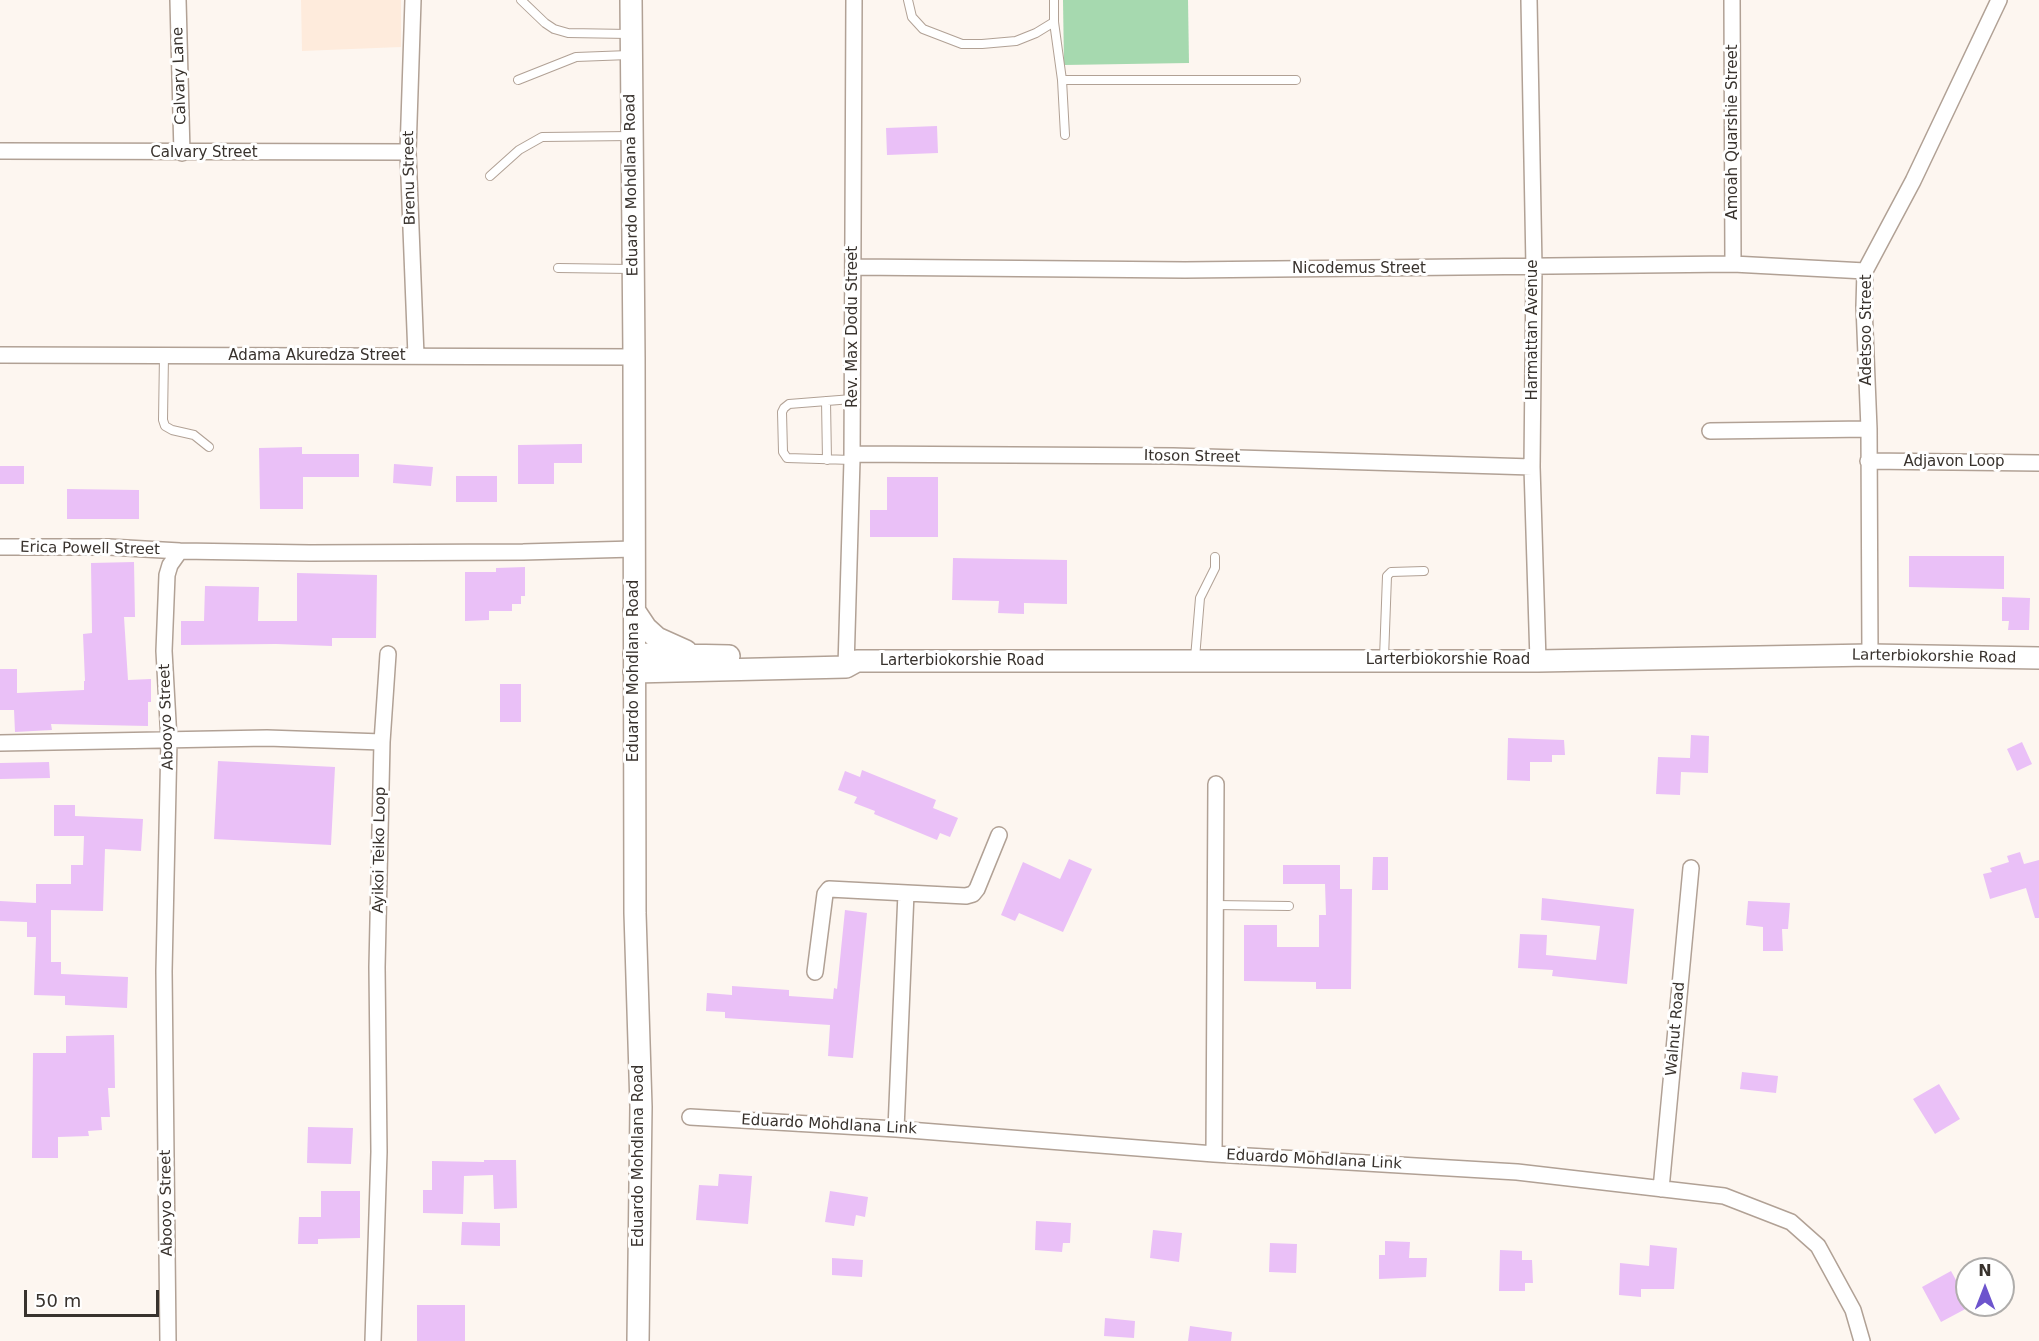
<!DOCTYPE html>
<style>
body{margin:0}
#map{position:relative;width:2039px;height:1341px;overflow:hidden;background:#fdf6f0;font-family:"DejaVu Sans",sans-serif}
canvas{display:block}
.north{position:absolute;left:1955px;top:1257px;width:60px;height:60px;box-sizing:border-box;background:#fff;border:2px solid #afadab;border-radius:50%;rotate:0deg;font-size:16px;font-weight:700;line-height:24px;text-align:center;color:#38322d}
.north::after{content:'';display:block;margin:auto;width:21px;height:27px;background:#6d54cd;clip-path:polygon(50% 0,100% 100%,50% 72%,0 100%)}
.scale{position:absolute;left:24px;top:1290px;width:135px;height:27px;box-sizing:border-box;border:3px solid #38322d;border-top:0;padding-left:8px;font-size:18px;line-height:21px;white-space:nowrap;color:#38322d;-webkit-text-stroke:4px #fff;paint-order:stroke}
</style>
<div id="map">
<canvas width="2039" height="1341"></canvas>
<div class="north">N</div>
<div class="scale">50 m</div>
</div>
<script>
const g = document.querySelector('canvas').getContext('2d');
g.lineJoin = 'round';
function fill(path, color) { g.fillStyle = color; g.fill(path, 'evenodd'); }
const shape = rows => new Path2D(rows.map(r => 'M' + r).join(''));
function trace(path, color, width, dash) { g.strokeStyle = color; g.lineWidth = width; g.lineCap = dash ? 'butt' : 'round'; g.setLineDash(dash || []); g.stroke(path); }
function label(font, color, halo, rows, align = 'center') {
  g.font = font + ' "DejaVu Sans",sans-serif'; g.lineWidth = 6; g.setLineDash([]); g.textBaseline = 'middle'; g.strokeStyle = halo; g.fillStyle = color; for (const [text, x, y, turn = 0] of rows) {
    g.save(); g.translate(x, y); g.rotate((+turn || 0) * Math.PI / 180); g.textAlign = isNaN(turn) ? turn : align; if (halo) g.strokeText(text, 0, 0); g.fillText(text, 0, 0); g.restore();
  }
}
const built = shape([
 [301,0,401,0,401,47,302,51]
]);
const green = shape([
 [1063,0,1188,0,1189,63,1064,65]
]);
const building = shape([
 [937,126,938,153,887,155,886,128],
 [582,444,582,463,554,463,554,484,518,484,518,445],
 [302,447,302,454,359,454,359,477,303,477,303,509,260,509,259,448],
 [394,464,433,467,431,486,393,483],
 [0,466,24,466,24,484,0,484],
 [456,476,497,476,497,502,456,502],
 [887,477,938,477,938,537,870,537,870,510,887,510],
 [67,489,139,490,139,519,67,519],
 [1909,556,2004,556,2004,589,1909,587],
 [953,558,1067,560,1067,604,1024,603,1024,614,998,613,999,601,952,600],
 [134,562,135,617,124,617,128,680,151,679,151,702,148,702,148,726,51,724,52,730,15,732,14,710,0,710,0,669,17,669,17,693,84,690,84,681,85,681,83,634,92,633,91,563],
 [525,567,525,596,521,596,521,604,512,604,512,611,489,611,489,620,465,621,465,572,496,572,496,568],
 [297,573,377,575,376,638,332,638,332,646,276,644,181,645,181,621,204,621,205,586,259,587,258,621,297,621],
 [2002,597,2030,598,2029,630,2008,630,2009,621,2002,621],
 [500,684,521,684,521,722,500,722],
 [1691,735,1709,736,1708,773,1681,772,1680,795,1656,794,1658,757,1690,758],
 [1508,738,1564,740,1565,755,1552,755,1552,762,1530,762,1530,781,1507,780],
 [2022,742,2032,764,2017,771,2007,749],
 [218,761,335,767,331,845,214,839],
 [49,762,50,778,0,779,0,763],
 [862,770,936,800,933,808,958,818,950,837,940,833,937,840,874,814,875,811,854,803,857,797,838,790,845,771,860,777],
 [54,805,75,805,75,816,143,819,141,851,105,849,103,911,51,910,51,962,61,962,61,974,128,977,127,1008,65,1005,65,996,34,995,36,937,27,937,27,922,0,921,0,901,36,903,36,884,71,884,71,865,83,865,84,836,54,836],
 [2020,852,2024,864,2039,860,2039,918,2035,918,2026,888,1990,899,1983,874,1992,872,1990,868,2009,862,2007,856],
 [1373,857,1388,857,1388,890,1372,890],
 [1069,859,1092,869,1063,932,1019,913,1015,921,1001,915,1023,862,1060,879],
 [1283,865,1340,865,1340,889,1352,889,1351,989,1316,989,1316,982,1244,981,1244,925,1277,925,1277,947,1319,947,1319,915,1326,915,1325,884,1283,884],
 [1542,898,1634,909,1627,984,1552,976,1553,970,1518,968,1520,934,1547,935,1546,955,1596,960,1600,926,1541,920],
 [1748,901,1790,903,1788,929,1782,929,1783,951,1763,951,1763,927,1746,925],
 [845,910,867,913,853,1058,828,1056,830,1025,725,1018,725,1012,706,1011,707,993,732,995,732,986,789,990,789,996,833,999,834,988,837,989],
 [114,1035,115,1088,108,1088,110,1117,101,1117,102,1130,88,1131,89,1136,58,1137,58,1158,32,1158,33,1053,66,1053,66,1036],
 [1742,1072,1778,1076,1776,1093,1740,1089],
 [1939,1084,1960,1119,1935,1134,1913,1099],
 [308,1127,353,1128,351,1164,307,1163],
 [484,1160,516,1160,517,1208,494,1209,493,1175,464,1176,463,1214,423,1213,423,1190,432,1190,432,1161,484,1162],
 [719,1174,752,1176,748,1224,696,1220,699,1185,718,1186],
 [321,1191,360,1191,360,1238,318,1239,318,1244,298,1244,299,1217,321,1217],
 [830,1191,868,1197,865,1217,856,1215,854,1226,825,1222],
 [1036,1221,1071,1223,1070,1243,1063,1243,1062,1252,1035,1250],
 [462,1222,500,1223,500,1246,461,1245],
 [1153,1230,1182,1233,1179,1262,1150,1258],
 [1385,1241,1410,1242,1409,1258,1427,1258,1426,1277,1379,1279,1379,1255,1385,1255],
 [1270,1243,1297,1244,1296,1273,1269,1272],
 [1650,1245,1677,1248,1674,1289,1641,1289,1641,1297,1619,1295,1620,1263,1649,1266],
 [1500,1250,1522,1251,1522,1260,1532,1260,1533,1283,1525,1283,1525,1291,1499,1291],
 [832,1258,863,1260,862,1277,832,1275],
 [1951,1271,1967,1300,1967,1305,1971,1306,1941,1322,1922,1287],
 [417,1305,465,1305,465,1341,417,1341],
 [1105,1318,1135,1321,1134,1338,1104,1336],
 [1190,1326,1232,1332,1231,1341,1188,1341]
]);
const lane = shape([
 [521,0,545,23,554,29,568,33,629,34],
 [908,0,912,17,923,29,962,44,982,44,1016,41,1036,33,1054,22],
 [1054,0,1054,22,1062,80,1065,135],
 [518,80,576,57,629,55],
 [1062,80,1296,80],
 [490,176,519,150,542,137,631,136],
 [558,268,631,269],
 [164,355,163,420,165,426,172,430,194,435,209,447],
 [826,401,827,460],
 [852,460,787,458,783,452,782,412,784,408,789,404,852,399],
 [1195,658,1200,598,1215,568,1215,557],
 [1384,658,1387,576,1391,572,1424,571],
 [1215,905,1289,906]
]);
const street = shape([
 [178,0,182,153],
 [413,0,408,152,416,356],
 [1529,0,1534,267,1532,467,1538,661],
 [1732,0,1733,264],
 [0,151,408,152],
 [853,267,1185,270,1733,264,1865,271],
 [0,355,634,357],
 [1710,431,1869,429],
 [852,454,1173,456,1532,467],
 [1868,461,2039,463],
 [0,547,109,547,180,551,310,553,523,552,634,549],
 [1870,655,1869,429,1864,306,1865,271,1913,181,1999,0],
 [846,667,852,460,854,0],
 [0,743,267,738,382,742],
 [815,972,825,894,829,889,966,896,973,894,977,889,999,835],
 [690,1117,896,1129,1214,1154,1517,1172,1724,1196,1791,1222,1818,1246,1853,1310,1862,1341],
 [896,1129,906,893],
 [1214,1154,1216,784],
 [1661,1189,1691,868],
 [168,1341,164,971,169,740,164,651,167,575,170,565,180,551],
 [373,1341,379,1152,377,967,382,742,388,654]
]);
const secondary = shape([
 [631,0,634,357,635,913,641,1107,638,1341],
 [634,610,646,628,657,638,686,651],
 [634,654,729,656],
 [634,672,846,667,857,661,1538,661,1870,655,2039,658]
]);
const streetNames = [
 ["Calvary Lane",180,76,-92],
 ["Amoah Quarshie Street",1733,132,-90],
 ["Calvary Street",204,153],
 ["Brenu Street",410,178,-91],
 ["Eduardo Mohdlana Road",632,185,-91],
 ["Nicodemus Street",1359,269],
 ["Rev. Max Dodu Street",853,327,-90],
 ["Harmattan Avenue",1533,330,-90],
 ["Adetsoo Street",1867,330,-90],
 ["Adama Akuredza Street",317,356],
 ["Itoson Street",1192,457,1],
 ["Adjavon Loop",1954,462],
 ["Erica Powell Street",90,549,1],
 ["Larterbiokorshie Road",1934,657,1],
 ["Larterbiokorshie Road",1448,660],
 ["Larterbiokorshie Road",962,661],
 ["Eduardo Mohdlana Road",634,671,-90],
 ["Abooyo Street",167,717,-92],
 ["Ayikoi Teiko Loop",380,850,-89],
 ["Walnut Road",1676,1029,-85],
 ["Eduardo Mohdlana Link",829,1125,3],
 ["Eduardo Mohdlana Road",639,1156,-90],
 ["Eduardo Mohdlana Link",1314,1160,3],
 ["Abooyo Street",167,1203,-91]
];
fill(built, '#feebdc');
fill(green, '#a6d9af');
fill(building, '#eac0f7');
trace(lane, '#b1a195', 10);
trace(street, '#b1a195', 18);
trace(secondary, '#b1a195', 24);
trace(lane, '#fff', 8);
trace(street, '#fff', 15);
trace(secondary, '#fff', 21);
label('15px', '#38322d', '#fff', streetNames);
</script>
